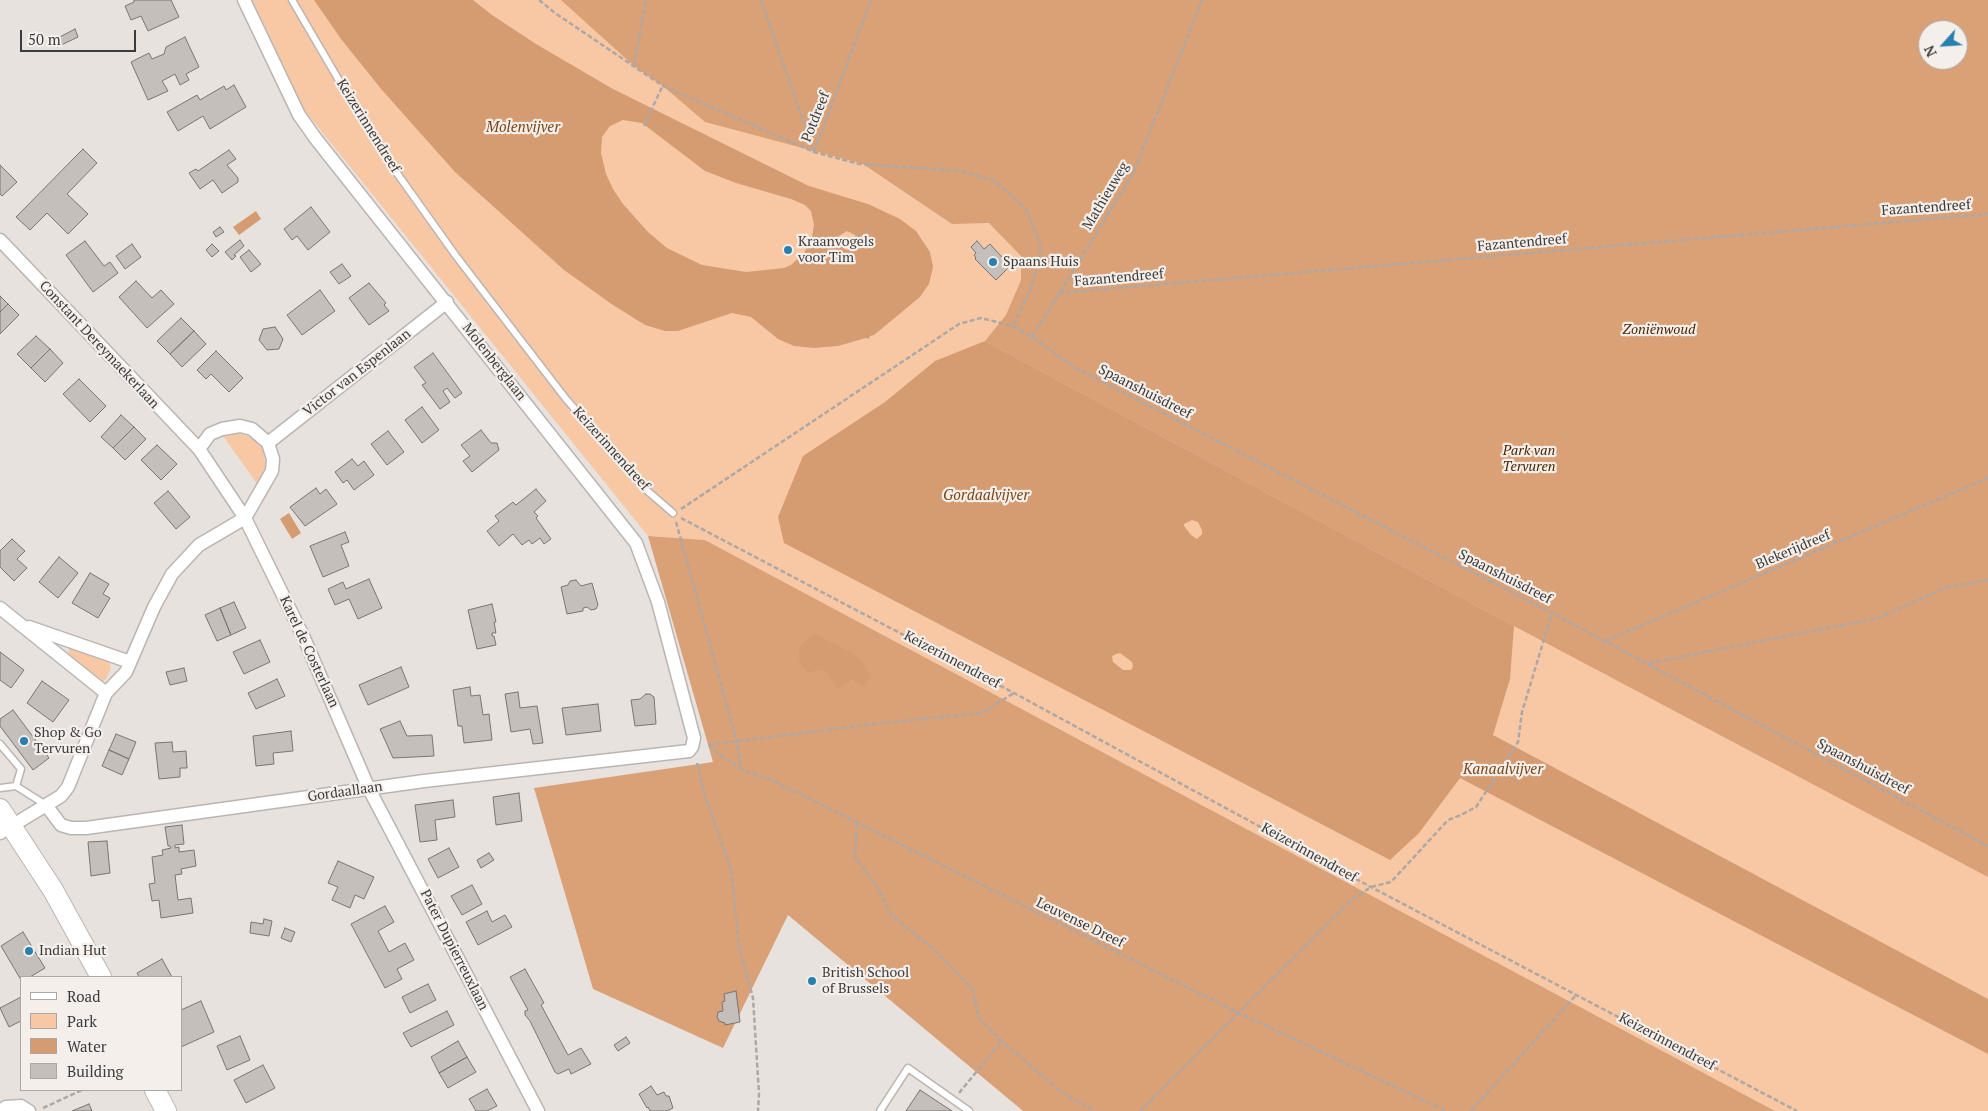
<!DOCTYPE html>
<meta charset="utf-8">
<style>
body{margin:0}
#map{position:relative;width:1988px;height:1111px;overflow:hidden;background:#e8e2de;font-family:"PT Serif",serif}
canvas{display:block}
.legend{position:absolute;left:20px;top:976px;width:162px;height:115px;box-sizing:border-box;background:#f5efeb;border:1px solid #aba7a4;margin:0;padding:6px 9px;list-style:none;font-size:15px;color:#3d3b39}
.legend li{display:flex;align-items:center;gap:10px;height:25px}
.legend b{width:25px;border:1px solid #aba7a4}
.north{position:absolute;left:1918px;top:20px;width:50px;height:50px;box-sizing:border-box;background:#f5efeb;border:1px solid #aba7a4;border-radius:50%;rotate:244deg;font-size:14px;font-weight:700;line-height:20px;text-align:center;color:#3d3b39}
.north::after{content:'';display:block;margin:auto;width:18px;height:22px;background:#2980af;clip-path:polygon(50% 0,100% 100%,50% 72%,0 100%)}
.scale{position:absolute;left:20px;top:30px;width:116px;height:22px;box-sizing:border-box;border:2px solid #3d3b39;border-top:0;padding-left:6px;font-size:15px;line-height:18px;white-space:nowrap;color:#3d3b39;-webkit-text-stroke:4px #f5efeb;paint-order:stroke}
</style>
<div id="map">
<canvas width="1988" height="1111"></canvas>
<ul class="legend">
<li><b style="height:6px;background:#fff"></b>Road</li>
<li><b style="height:14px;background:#f8c8a5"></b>Park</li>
<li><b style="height:14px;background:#d59c72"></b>Water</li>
<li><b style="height:14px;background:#c5bfbb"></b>Building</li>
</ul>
<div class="north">N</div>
<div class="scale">50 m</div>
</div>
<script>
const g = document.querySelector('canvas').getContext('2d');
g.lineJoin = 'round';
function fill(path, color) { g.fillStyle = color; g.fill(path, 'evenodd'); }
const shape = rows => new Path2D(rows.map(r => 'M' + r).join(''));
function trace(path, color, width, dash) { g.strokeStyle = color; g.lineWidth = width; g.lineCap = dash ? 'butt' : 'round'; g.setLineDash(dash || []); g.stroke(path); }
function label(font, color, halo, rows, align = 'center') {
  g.font = font + ' "PT Serif",serif'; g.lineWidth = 4.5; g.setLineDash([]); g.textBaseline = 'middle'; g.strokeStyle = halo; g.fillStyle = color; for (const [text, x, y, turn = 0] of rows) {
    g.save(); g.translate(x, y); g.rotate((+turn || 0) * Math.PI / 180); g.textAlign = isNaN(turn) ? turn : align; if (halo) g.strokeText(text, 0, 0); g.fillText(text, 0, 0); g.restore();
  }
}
const green = shape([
 [252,0,1988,0,1988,1111,1775,1111,705,540,648,536,305,111],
 [1928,30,1958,30,1958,60,1928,60],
 [232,432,251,437,258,442,263,450,266,466,266,474,260,488,221,433],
 [71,647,108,659,111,668,106,679,103,681,72,658,68,651]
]);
const forest = shape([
 [561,0,1988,0,1988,877,1514,626,985,341,1006,315,1021,280,1021,256,989,223,952,224,863,164,705,122,663,86,634,66],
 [1928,30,1958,30,1958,60,1928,60],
 [648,536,705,540,1775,1111,1023,1111,788,915,723,1048,593,989,534,788,713,762]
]);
const water = shape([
 [314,0,473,0,492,15,536,44,613,89,809,186,868,204,900,219,916,231,930,252,933,267,929,284,920,297,874,335,870,336,869,339,866,338,838,346,814,348,794,346,778,339,751,317,732,313,678,331,665,331,645,325,613,305,564,270,455,172,382,90,341,39],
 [623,120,642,123,705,171,736,183,791,199,805,205,811,211,814,225,812,237,804,253,791,265,784,268,746,272,702,265,667,248,648,232,623,204,613,189,606,174,601,153,602,137,610,126],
 [847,231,855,235,857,242,854,247,847,250,843,248,839,239,839,236],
 [256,211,261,219,239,235,233,227],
 [985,341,1514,626,1510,679,1493,735,1988,999,1988,1054,1460,778,1419,833,1390,860,784,543,778,517,803,456,885,402,935,361],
 [1192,520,1198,522,1202,530,1202,534,1197,539,1191,535,1184,526,1184,524],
 [1120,653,1132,662,1133,666,1131,670,1123,670,1113,662,1112,656,1116,654],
 [289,513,301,533,292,539,280,519],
 [814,634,853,653,864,664,871,677,863,687,853,679,838,689,826,671,817,670,809,673,802,667,799,658,799,647]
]);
const building = shape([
 [134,0,171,0,179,17,148,31,141,16,131,20,125,6,134,2,134,0],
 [75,29,78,37,57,47,54,40,75,29],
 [185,37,199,67,186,74,189,80,180,85,175,74,162,81,168,91,148,100,131,62,149,53,152,59,164,54,166,47,185,37],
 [234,85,246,107,210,129,203,116,178,131,167,112,197,95,200,100,224,86,226,90,234,85],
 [83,149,97,163,67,194,88,214,68,234,47,213,30,230,16,217,83,149],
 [229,150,236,159,227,165,238,178,238,182,222,193,213,180,200,189,189,173,196,169,198,171,229,150],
 [0,165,17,182,2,196,0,194,0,165],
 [311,207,330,232,308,250,297,236,292,240,284,229,311,207],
 [220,227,224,232,216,237,213,232,220,227],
 [240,240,244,246,234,255,236,256,232,260,225,252,240,240],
 [85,241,104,266,110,262,118,273,93,292,66,255,85,241],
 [977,241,984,249,990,244,1010,266,996,280,975,259,976,258,974,255,976,253,971,247,977,241],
 [132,244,141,257,125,269,116,256,132,244],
 [212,244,219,251,212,257,206,250,212,244],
 [249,250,261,264,251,272,240,257,249,250],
 [342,264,351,276,339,284,330,272,342,264],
 [136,281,152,298,161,290,174,304,147,328,119,297,136,281],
 [369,283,386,303,384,305,389,311,369,325,349,298,369,283],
 [320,290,335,311,302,335,287,315,320,290],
 [0,296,8,304,0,312,0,296],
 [8,304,19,315,0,334,0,312,8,304],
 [181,318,194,331,170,354,157,341,181,318],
 [275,327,283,339,279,349,267,350,259,340,263,329,275,327],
 [194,331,206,344,182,367,170,354,194,331],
 [36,336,50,349,31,368,17,354,36,336],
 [50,349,63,363,45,382,31,368,50,349],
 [216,351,243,378,229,392,211,374,206,379,197,370,216,351],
 [433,353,462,393,455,398,447,388,443,391,450,402,440,409,422,385,426,383,414,367,433,353],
 [79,379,106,406,90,422,63,394,79,379],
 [422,407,439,430,422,443,405,420,422,407],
 [121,415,134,427,113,448,101,437,121,415],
 [134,427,146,439,125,460,113,448,134,427],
 [481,430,491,443,497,443,499,450,472,472,463,461,470,456,461,445,481,430],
 [388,431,404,452,387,465,371,444,388,431],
 [157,445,177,464,161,480,141,460,157,445],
 [352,459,358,466,364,461,374,475,354,490,347,480,343,483,335,472,352,459],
 [316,488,320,494,326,489,337,504,305,526,290,507,316,488],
 [536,489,546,501,534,512,538,516,536,518,551,539,544,544,540,538,532,544,529,540,522,545,513,534,499,546,487,531,499,521,495,516,513,502,516,505,536,489],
 [168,491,190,517,176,529,154,503,168,491],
 [345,532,349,542,341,545,349,566,323,577,310,546,345,532],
 [12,539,25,551,17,559,27,568,14,581,0,567,0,551,12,539],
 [59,557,78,573,58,598,39,582,59,557],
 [90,573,109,584,103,594,110,598,98,618,72,603,90,573],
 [369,579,382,608,358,619,349,599,335,605,328,589,343,582,346,589,369,579],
 [576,580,581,586,592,583,598,605,596,609,591,610,587,607,583,608,583,611,567,614,561,587,568,585,570,581,576,580],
 [234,602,246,628,231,635,220,608,234,602],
 [492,604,496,622,494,622,496,633,492,633,492,636,494,636,496,645,477,649,468,610,492,604],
 [220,608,231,635,217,641,205,615,220,608],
 [260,640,270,662,244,674,233,652,260,640],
 [0,652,24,670,11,688,0,680,0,652],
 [401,667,409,687,368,705,359,685,401,667],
 [184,668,187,681,170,685,166,672,184,668],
 [277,679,285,696,256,709,248,693,277,679],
 [42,681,69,700,53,722,27,703,42,681],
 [470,687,471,696,480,695,483,715,489,714,492,740,464,743,462,726,458,726,453,690,470,687],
 [518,692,520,708,537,706,543,743,533,744,530,729,511,732,505,694,518,692],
 [646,694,650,694,654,697,656,724,635,726,631,700,640,699,646,694],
 [598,704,601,731,566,735,562,708,598,704],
 [13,710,49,758,33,770,0,726,0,719,13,710],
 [400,721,407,736,432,735,434,756,393,758,380,729,400,721],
 [291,731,293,751,273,753,274,764,256,766,253,736,291,731],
 [116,734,136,742,129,759,109,750,116,734],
 [172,742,173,752,186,751,187,768,180,768,180,777,159,779,155,743,172,742],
 [109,750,129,759,122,775,102,766,109,750],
 [519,793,522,821,496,825,493,797,519,793],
 [453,800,455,817,435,820,437,840,420,842,415,805,453,800],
 [182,825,184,844,175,845,175,848,179,847,179,852,194,850,196,866,181,869,182,874,175,875,178,900,191,898,193,913,161,918,159,900,152,901,149,884,155,883,152,857,163,855,162,850,171,848,170,846,168,846,165,827,182,825],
 [107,841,110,873,91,876,88,842,107,841],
 [449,848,459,867,438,878,428,859,449,848],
 [489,853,494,860,481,868,477,860,489,853],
 [338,861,374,877,364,899,355,895,350,908,332,900,338,887,328,883,338,861],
 [472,885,482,904,462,915,451,896,472,885],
 [385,906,394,922,378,931,389,952,405,943,414,960,397,969,402,979,385,988,351,924,385,906],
 [487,911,492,922,505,915,512,927,478,945,466,922,487,911],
 [264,919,272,921,269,936,250,933,251,922,263,924,264,919],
 [285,928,295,932,291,942,281,938,285,928],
 [23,932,45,968,30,977,21,977,21,980,1,946,23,932],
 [162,959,172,977,139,977,137,973,162,959],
 [525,969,544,1003,541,1005,568,1055,581,1048,591,1064,571,1074,569,1069,558,1074,555,1072,530,1021,525,1015,525,1011,528,1010,510,977,525,969],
 [428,984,436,1000,410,1013,402,997,428,984],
 [736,991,740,1022,725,1025,725,1023,719,1021,717,1017,718,1012,723,1011,722,1002,725,1001,724,994,736,991],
 [21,997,21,1021,9,1027,0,1008,21,997],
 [201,1001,214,1032,181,1047,181,1010,201,1001],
 [447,1011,454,1025,411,1047,403,1033,447,1011],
 [240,1036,250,1060,227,1070,217,1046,240,1036],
 [626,1037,630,1043,618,1051,614,1045,626,1037],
 [458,1041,467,1057,439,1073,431,1057,458,1041],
 [467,1057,476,1072,448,1088,439,1073,467,1057],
 [263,1065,275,1088,246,1103,234,1080,263,1065],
 [651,1086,657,1095,664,1092,666,1096,669,1096,673,1108,667,1111,650,1111,648,1107,647,1108,639,1094,651,1086],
 [487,1089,497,1106,487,1111,476,1111,469,1099,487,1089],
 [920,1090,952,1111,906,1111,920,1090],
 [89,1104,92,1111,72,1111,89,1104]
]);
const path = shape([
 [539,0,555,13,663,86,814,152,859,164,961,171,995,181,1026,209,1041,247,1032,286,1013,326],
 [761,0,814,152],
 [634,66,646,0],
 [644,126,662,87],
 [814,152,871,0],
 [1059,293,1988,214],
 [1032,337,1133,174,1202,0],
 [681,509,959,324,981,318,1013,326,1032,337,1074,367,1552,613,1988,846],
 [681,518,1014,693,1371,887,1797,1111],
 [676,522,737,742,741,768],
 [1605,641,1988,478],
 [1649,663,1878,618,1947,587,1988,580],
 [708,745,873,724,982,713,1014,693],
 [709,745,717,753,741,769,776,782,1239,1013,1446,1111],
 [697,763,705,796,731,869,739,946,753,998,759,1094,758,1111],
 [857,824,855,857,876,885,892,916,937,952,972,989,979,1018,1002,1041,1060,1091,1095,1111],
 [959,1093,1002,1041],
 [43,1108,82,1090],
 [1140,1111,1350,901,1371,887,1391,882,1448,820,1461,815,1476,807,1518,742,1522,712,1552,613],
 [1471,1111,1577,994]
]);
const service = shape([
 [292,0,344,89,394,169,456,256,566,399,644,488,673,513],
 [0,744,21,769,16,786,0,788],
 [16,786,46,805],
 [880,1111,908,1068,969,1111]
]);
const minor = shape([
 [0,240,199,449,245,518,304,638,369,789,538,1111],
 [268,443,447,302],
 [0,608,106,693],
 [29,627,130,662],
 [46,805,61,825,71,828,86,828,424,781,689,751,692,747,694,738,658,602,636,543,316,139,299,115,244,0],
 [0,833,61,796,68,787,106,693,126,672,154,607,172,574,199,545,245,518,272,471,273,459,268,443,252,429,240,426,222,429,210,434,199,449],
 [0,1111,6,1107,21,1106,29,1111]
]);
const primary = shape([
 [0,809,53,890,101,977],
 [155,1090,166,1111]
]);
const markers = [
 [788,250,5,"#2980af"],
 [993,262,5,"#2980af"],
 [24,741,5,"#2980af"],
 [29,951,5,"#2980af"],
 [812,981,5,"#2980af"]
];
const streetNames = [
 ["Potdreef",816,117,-68],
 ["Keizerinnendreef",368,126,58],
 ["Mathieuweg",1106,196,-59],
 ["Fazantendreef",1926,208,-4],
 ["Fazantendreef",1522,243,-5],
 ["Fazantendreef",1119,278,-5],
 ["Constant Dereymaekerlaan",99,345,47],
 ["Molenberglaan",494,362,52],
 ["Victor van Espenlaan",357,373,-38],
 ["Spaanshuisdreef",1145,392,27],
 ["Keizerinnendreef",611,449,48],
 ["Blekerijdreef",1793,550,-23],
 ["Spaanshuisdreef",1505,577,27],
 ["Karel de Costerlaan",309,652,65],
 ["Keizerinnendreef",952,660,28],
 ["Spaanshuisdreef",1863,767,28],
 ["Gordaallaan",345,792,-8],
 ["Keizerinnendreef",1309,853,29],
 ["Leuvense Dreef",1080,923,26],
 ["Pater Dupierreuxlaan",454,950,63],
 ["Keizerinnendreef",1667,1042,28]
];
const poiNames = [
 ["Kraanvogels",798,242],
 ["voor Tim",798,258],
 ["Spaans Huis",1003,262],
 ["Shop & Go",34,733],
 ["Tervuren",34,749],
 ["Indian Hut",39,951],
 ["British School",822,973],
 ["of Brussels",822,989]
];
const parkNames = [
 ["Zoniënwoud",1659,330],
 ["Park van",1529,451],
 ["Tervuren",1529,467]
];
const waterNames = [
 ["Molenvijver",523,128],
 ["Gordaalvijver",986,496],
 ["Kanaalvijver",1503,770]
];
fill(green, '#f8c8a5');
fill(forest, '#daa076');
fill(water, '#d59c72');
fill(building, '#c5bfbb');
trace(building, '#7a7572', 1);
trace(service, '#bbb5b2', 9);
trace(minor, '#bbb5b2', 15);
trace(primary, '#bbb5b2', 22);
trace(path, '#ada8a5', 2.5, [5, 2.5]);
trace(service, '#fff', 6);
trace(minor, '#fff', 12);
trace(primary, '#fff', 20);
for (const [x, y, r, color] of markers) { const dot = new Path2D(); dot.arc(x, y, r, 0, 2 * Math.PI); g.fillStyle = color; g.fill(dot); trace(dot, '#f5efeb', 2); }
label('14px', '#3d3b39', '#f5efeb', streetNames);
label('14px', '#3d3b39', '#f5efeb', poiNames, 'left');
label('italic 14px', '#492402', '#f5efeb', parkNames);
label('italic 15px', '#7b4515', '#f5efeb', waterNames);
</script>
